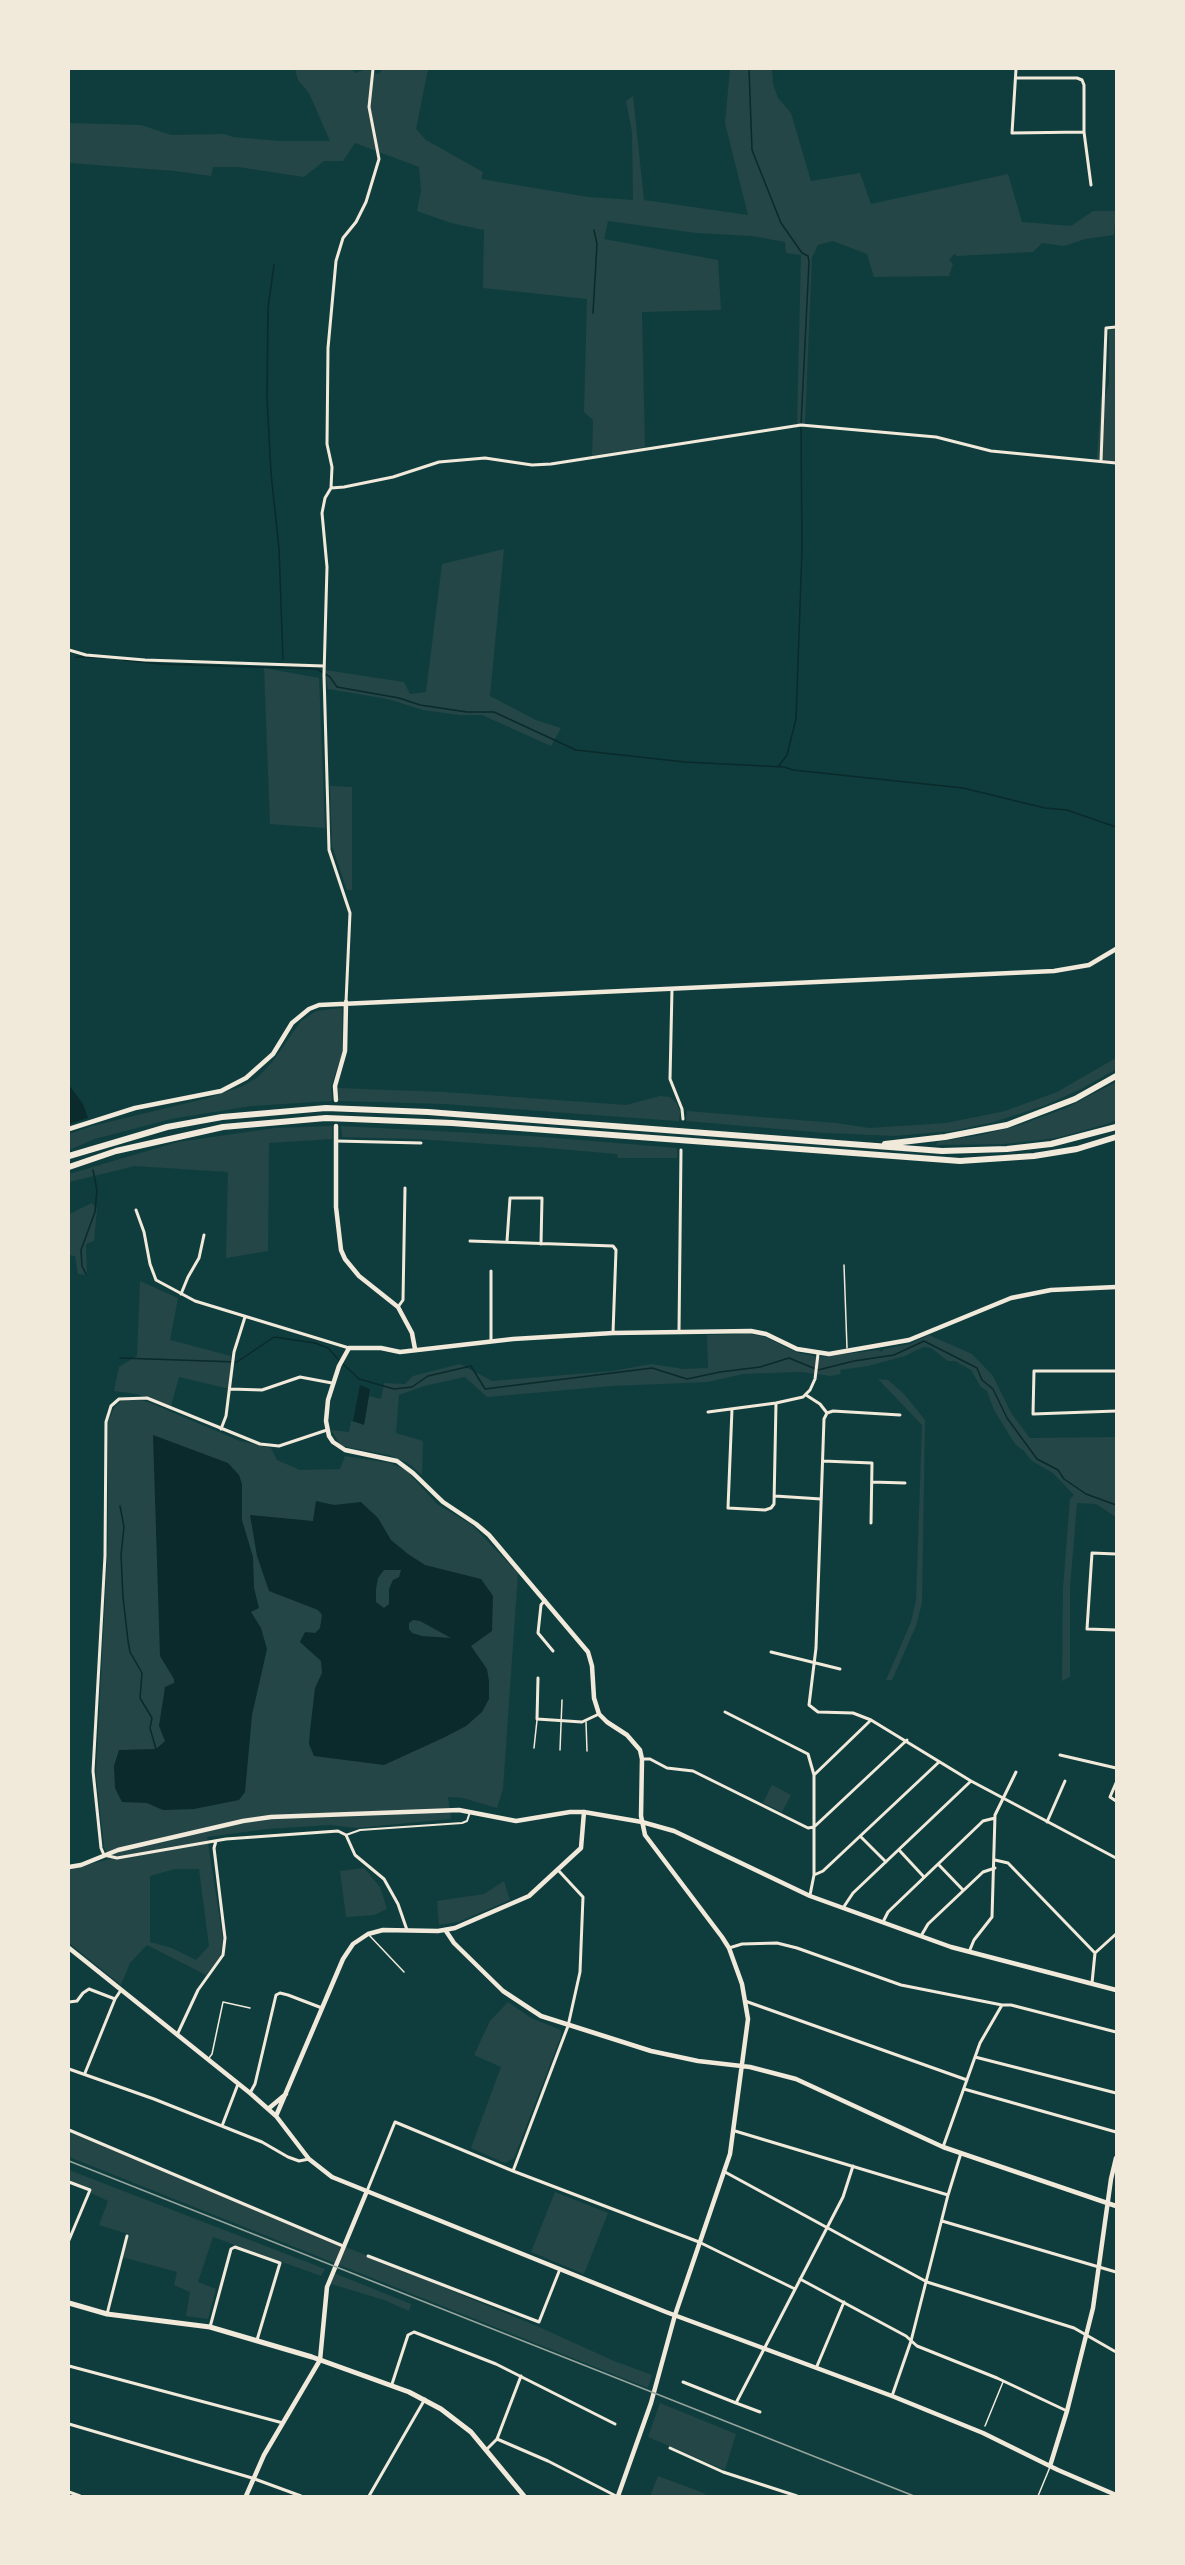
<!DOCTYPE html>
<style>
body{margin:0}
#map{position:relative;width:1185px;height:2565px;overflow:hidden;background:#0f3d3e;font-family:"DM Sans",sans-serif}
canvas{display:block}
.frame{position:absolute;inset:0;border:70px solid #f1e9da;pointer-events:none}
</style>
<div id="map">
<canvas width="1185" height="2565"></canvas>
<div class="frame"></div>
</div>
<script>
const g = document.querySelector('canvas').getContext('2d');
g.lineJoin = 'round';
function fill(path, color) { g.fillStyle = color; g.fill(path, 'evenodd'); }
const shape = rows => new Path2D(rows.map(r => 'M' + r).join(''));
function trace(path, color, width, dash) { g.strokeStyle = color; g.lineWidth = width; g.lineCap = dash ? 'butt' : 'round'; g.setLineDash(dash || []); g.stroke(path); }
const green = shape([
 [295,69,351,69,355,73,367,69,378,74,383,69,428,69,416,129,426,140,483,172,481,179,588,197,633,200,632,132,626,101,633,96,644,200,748,215,725,123,730,69,772,69,773,84,778,98,791,113,811,181,860,173,871,204,1008,174,1022,222,1071,226,1093,211,1116,211,1114,235,1085,239,1064,246,1042,243,1033,252,957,256,954,254,949,260,953,264,949,276,874,277,867,254,833,241,818,245,812,257,805,424,797,424,801,255,786,253,785,242,752,236,696,233,608,221,604,239,718,260,721,310,642,312,645,447,592,456,593,420,584,412,587,299,483,288,484,230,451,223,417,211,421,191,419,167,355,143,343,161,324,161,304,177,238,167,213,167,211,176,175,171,69,163,69,123,141,125,171,135,224,134,233,137,280,141,330,141,309,93,298,80],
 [1116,329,1116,462,1097,459,1101,396,1106,394,1109,383,1109,330],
 [504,549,490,696,536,720,561,728,551,746,482,715,459,715,423,710,388,699,328,689,325,670,404,682,410,694,426,692,442,564],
 [264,668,319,678,325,828,270,824],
 [330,786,352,787,352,890,347,890,332,846],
 [342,1008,343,1051,331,1086,332,1101,251,1106,171,1119,95,1139,69,1150,69,1134,92,1126,208,1098,243,1086,258,1077,273,1061,301,1021,316,1011],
 [1116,1058,1115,1070,1081,1089,1046,1105,994,1122,952,1131,894,1136,826,1133,686,1121,687,1111,836,1123,869,1128,946,1123,1005,1111,1057,1092],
 [1116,1082,1116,1120,1107,1124,1056,1138,1004,1144,936,1145,937,1142,981,1135,1020,1125,1066,1108],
 [338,1088,445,1092,626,1105,660,1096,670,1097,677,1104,680,1112,679,1121,676,1121,445,1104,339,1101],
 [332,1126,332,1139,269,1143,268,1251,226,1258,228,1172,135,1166,69,1182,69,1174,178,1142,275,1128],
 [341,1126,531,1136,677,1148,677,1158,618,1158,617,1154,547,1148,416,1139,342,1137],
 [92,1203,97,1209,94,1241,86,1244,87,1275,78,1274,75,1256,69,1255,69,1214],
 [140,1281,178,1298,170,1340,231,1356,230,1389,179,1377,171,1406,137,1394,114,1391,119,1367,137,1356],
 [750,1334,765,1337,798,1353,819,1357,879,1350,881,1352,884,1349,910,1344,929,1335,972,1354,993,1376,1011,1413,1030,1438,1116,1437,1116,1517,1096,1504,1077,1503,1070,1588,1070,1677,1062,1681,1063,1588,1070,1499,1074,1495,1053,1473,1032,1461,1024,1451,1015,1444,994,1410,987,1391,981,1387,971,1370,955,1361,948,1361,931,1348,923,1347,905,1356,868,1366,840,1370,841,1374,830,1376,801,1372,743,1374,708,1382,612,1386,487,1397,465,1377,424,1386,399,1395,396,1433,423,1441,422,1475,408,1463,389,1455,341,1446,331,1430,349,1432,351,1421,364,1424,369,1396,381,1399,384,1383,405,1384,413,1376,460,1364,492,1381,613,1371,651,1364,684,1369,708,1368,707,1335],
 [878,1379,888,1380,904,1394,925,1420,922,1603,916,1626,892,1680,886,1680,911,1622,916,1600,922,1425],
 [132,1398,148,1402,240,1441,271,1448,277,1460,300,1470,340,1469,345,1456,390,1463,406,1470,437,1504,472,1525,518,1573,503,1789,497,1808,463,1798,448,1797,451,1819,356,1828,330,1825,267,1829,207,1837,223,1940,220,1957,206,1975,147,1945,130,1963,121,1985,69,1943,69,1869,111,1859,104,1847,96,1774,108,1542,108,1422,114,1408,121,1401],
 [175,1869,199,1869,209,1946,196,1960,172,1948,150,1942,150,1876],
 [772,1785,791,1795,782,1812,763,1803],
 [364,1868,380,1887,387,1909,374,1915,346,1917,340,1871],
 [504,1881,510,1900,458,1922,439,1925,437,1901,484,1894],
 [508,2002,531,2018,561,2030,561,2036,514,2158,505,2163,471,2148,501,2067,474,2055,490,2021],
 [69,2132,539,2327,614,2361,652,2375,648,2388,69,2157],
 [69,2170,325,2269,321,2276,213,2237,198,2282,216,2289,208,2319,186,2316,190,2292,174,2285,177,2272,122,2257,128,2234,99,2225,108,2201,91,2193,92,2189,69,2180],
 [555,2192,608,2213,584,2274,531,2252],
 [334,2273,411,2304,409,2311,384,2300,331,2284],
 [660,2403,736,2434,725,2470,648,2437],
 [658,2476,701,2492,711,2496,705,2494,704,2496,650,2496]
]);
const water = shape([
 [69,1085,83,1104,88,1118,69,1124],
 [360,1385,370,1389,364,1425,353,1421],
 [153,1435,228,1463,239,1475,242,1484,242,1520,253,1557,254,1588,259,1608,251,1612,261,1628,267,1649,252,1715,245,1792,239,1800,194,1809,163,1810,147,1803,122,1802,115,1788,114,1766,119,1750,156,1749,165,1741,159,1726,165,1687,174,1683,174,1679,160,1656],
 [316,1501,334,1505,361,1502,378,1518,391,1540,408,1554,425,1565,481,1579,493,1596,492,1631,471,1646,487,1669,489,1681,489,1699,482,1712,466,1726,443,1738,384,1765,314,1756,309,1744,310,1731,315,1688,322,1673,321,1661,300,1642,305,1632,315,1633,320,1628,322,1615,318,1610,269,1591,257,1556,250,1515,313,1521],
 [384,1570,401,1570,399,1577,393,1580,389,1589,389,1604,384,1608,376,1602,376,1589,378,1578],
 [413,1620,420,1621,451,1638,422,1636,412,1633,409,1629,409,1623]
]);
const stream = shape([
 [749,69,752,150,781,223,802,253,808,256,809,262,801,425,802,550,796,719,787,755,778,767],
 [274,265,268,308,267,399,271,473,279,549,283,659],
 [593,313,597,244,594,230],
 [76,657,110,658],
 [123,660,160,664,317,669,330,677,337,687,399,698,420,705,467,712,494,712,576,750,685,762,784,767,793,770,963,788,1045,808,1067,810,1116,827],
 [86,1274,82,1266,81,1250,95,1212,97,1190,93,1170],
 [120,1358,237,1362,274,1337,315,1343,328,1348,340,1361],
 [343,1364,359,1379,394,1389,412,1387,428,1376,471,1366,485,1389,652,1368,687,1379,720,1372,760,1367,789,1358,818,1370,854,1361,894,1355,924,1341,977,1368,982,1380,993,1389,1007,1418,1037,1459,1058,1470,1064,1479,1086,1494,1116,1505],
 [120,1506,124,1527,121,1555,123,1597,128,1641,130,1652,142,1673,140,1698,152,1718,150,1728,156,1749]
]);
const service = shape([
 [844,1265,847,1348],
 [586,1722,587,1751],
 [534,1748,537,1720],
 [560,1750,562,1700],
 [369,1935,404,1972],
 [209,2058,212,2054,223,2002,250,2008],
 [985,2426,1003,2382],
 [1038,2496,1050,2467]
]);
const pedestrian = shape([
 [346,1835,360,1830,462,1823,467,1821,470,1812]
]);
const minor = shape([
 [1016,69,1012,133,1084,132,1084,85,1082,80,1077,78,1016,78],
 [1084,132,1091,185],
 [1101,461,1106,328,1116,327],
 [331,488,344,487,393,477,439,462,485,458,532,465,551,464,801,425,936,437,991,451,1116,463],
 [69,650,86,655,145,660,324,666],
 [672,989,670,1079,682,1109,683,1119],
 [346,1002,350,913,329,850,324,675,327,567,322,513,325,498,331,488,332,467,327,444,328,348,336,261,343,238,356,222,366,202,379,159,369,107,373,69],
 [336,1141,421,1143],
 [136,1210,144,1232,150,1264,156,1280,195,1301,349,1348],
 [470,1241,613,1246,616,1250,613,1333],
 [507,1241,510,1198,542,1198,541,1244],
 [181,1294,188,1277,199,1258,204,1235],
 [398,1307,403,1300,405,1188],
 [679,1331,681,1150],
 [491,1341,491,1271],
 [1116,1371,1034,1371,1033,1414,1116,1411],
 [230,1389,262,1390,300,1377,332,1383],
 [806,1395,820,1404,827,1413],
 [732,1409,728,1508,765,1510,771,1508,774,1504,776,1403],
 [708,1412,776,1403,803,1397,810,1390,815,1379,818,1354],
 [221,1429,226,1416,234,1352,245,1317],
 [327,1430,279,1446,260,1444,147,1398,119,1399,111,1406,106,1422,105,1556,93,1771,101,1848,104,1855,117,1858,226,1839,338,1831,346,1835,355,1855,384,1879,398,1904,407,1930],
 [823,1461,872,1463,871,1523],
 [872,1482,905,1483],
 [775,1496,821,1499],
 [1116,1554,1092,1553,1087,1629,1116,1630],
 [545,1600,541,1605,538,1633,553,1651],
 [771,1652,840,1669],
 [538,1678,537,1719,582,1722,599,1714],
 [725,1712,808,1754,814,1775],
 [871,1720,853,1713,818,1712,809,1705,816,1648,824,1419,827,1413,833,1411,900,1415],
 [1060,1755,1116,1768],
 [642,1759,650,1759,667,1768,693,1771,808,1828,814,1827,907,1740],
 [1116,1783,1110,1797,1116,1801],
 [1047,1822,1065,1781],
 [860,1836,886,1862],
 [899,1850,924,1877],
 [995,1860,1008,1863,1095,1953,1092,1983],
 [938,1864,963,1890],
 [814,1875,823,1871,939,1762],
 [810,1895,814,1875,814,1775,871,1720,971,1781,1116,1858],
 [843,1908,853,1893,971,1781],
 [883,1922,888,1912,983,1821,995,1818],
 [921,1936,928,1924,983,1872,995,1868],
 [729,1948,742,1944,777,1943,797,1948,901,1985,1002,2005],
 [969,1952,974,1940,992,1917,995,1815,1016,1772],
 [1095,1953,1116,1934],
 [745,2001,967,2080],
 [69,2002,77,2001,83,1993,89,1989,115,1999],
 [177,2035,198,1990,223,1955,225,1938,214,1848,216,1841],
 [975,2057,1116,2093],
 [69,2069,154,2099,262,2142,288,2157,299,2161,309,2159],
 [85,2073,115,1999,121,1990],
 [964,2089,1116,2132],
 [250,2093,255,2084,276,1995,280,1993,288,1995,322,2008],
 [222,2126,238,2084],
 [69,2130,343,2246],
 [735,2131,948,2195],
 [943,2147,980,2043,1002,2005,1011,2005,1116,2032],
 [513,2171,568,2026,580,1972,583,1897,558,1870],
 [725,2172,927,2282,1074,2328,1116,2352],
 [69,2182,90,2190,69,2240],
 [367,2191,395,2122,513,2171,699,2242,795,2289],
 [942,2221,1116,2272],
 [368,2256,539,2322,560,2269],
 [800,2279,906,2336,917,2346,997,2378,1067,2411],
 [107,2314,127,2236],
 [210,2327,231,2249,235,2247,280,2263,257,2340],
 [69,2366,283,2423],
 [817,2366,844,2302],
 [683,2382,736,2403,843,2197,853,2166],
 [392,2384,408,2335,414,2332,496,2364,615,2424],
 [892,2396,911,2341,948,2195,961,2153],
 [736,2403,760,2412],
 [69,2424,252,2478,301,2496],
 [497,2439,548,2461,616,2496],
 [670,2448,723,2472,797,2496],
 [487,2449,497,2439,521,2376],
 [69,2492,80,2496],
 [369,2496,425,2399]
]);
const tertiary = shape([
 [336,1100,335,1086,345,1051,346,1002],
 [336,1126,336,1207,341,1250,345,1259,359,1276,398,1307,412,1333,415,1349],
 [69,1129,135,1108,221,1091,246,1078,273,1054,292,1023,309,1009,319,1005,1054,971,1089,965,1116,949],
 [446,1931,454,1943,503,1991,541,2016,651,2051,698,2061,750,2067,796,2079,943,2147,1116,2206],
 [69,1948,250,2093,276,2116,309,2159,332,2177,666,2312,892,2396,983,2433,1058,2470,1116,2495],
 [268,2109,286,2094],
 [276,2116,343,1959,353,1944,368,1934,383,1930,438,1931,455,1928,529,1896,581,1848,584,1812],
 [1050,2466,1067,2411,1093,2308,1111,2179,1116,2158],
 [246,2496,264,2455,320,2360,327,2287,367,2191],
 [618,2496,651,2403,675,2315,730,2154,748,2019,742,1984,729,1948,722,1937,645,1835,641,1816,642,1759,640,1750,627,1735,607,1722,599,1714,594,1698,592,1666,588,1652,489,1535,476,1524,443,1502,413,1473,397,1461,345,1450,333,1442,329,1436,326,1421,328,1400,339,1366,349,1348,381,1348,400,1352,513,1339,613,1333,751,1331,766,1334,797,1349,829,1354,909,1340,1011,1298,1051,1290,1116,1287]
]);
const secondary = shape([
 [69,1867,81,1865,118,1850,243,1821,271,1817,459,1810,516,1821,570,1812,584,1812,642,1822,674,1831,810,1896,951,1947,1116,1990]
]);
const primary = shape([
 [69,2303,107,2314,210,2327,312,2357,409,2392,441,2409,471,2432,524,2496]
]);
const motorway = shape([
 [885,1144,945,1137,1007,1125,1075,1099,1116,1076],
 [69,1156,167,1127,222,1117,326,1108,428,1112,942,1151,1007,1149,1051,1144,1116,1127],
 [69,1167,116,1151,223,1127,326,1118,452,1123,960,1161,1034,1156,1077,1149,1116,1137]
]);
const rail = shape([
 [69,2161,914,2496]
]);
fill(green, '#244646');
fill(water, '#0a2a2b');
trace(stream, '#0a2a2b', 1.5);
trace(service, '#f1e9da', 1.5);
trace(pedestrian, '#f1e9da', 2);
trace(minor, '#f1e9da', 3);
trace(tertiary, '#f1e9da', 4.5);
trace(secondary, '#f1e9da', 4.5);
trace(primary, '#f1e9da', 5);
trace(motorway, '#f1e9da', 6);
trace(rail, '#97a49c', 1.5);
</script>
